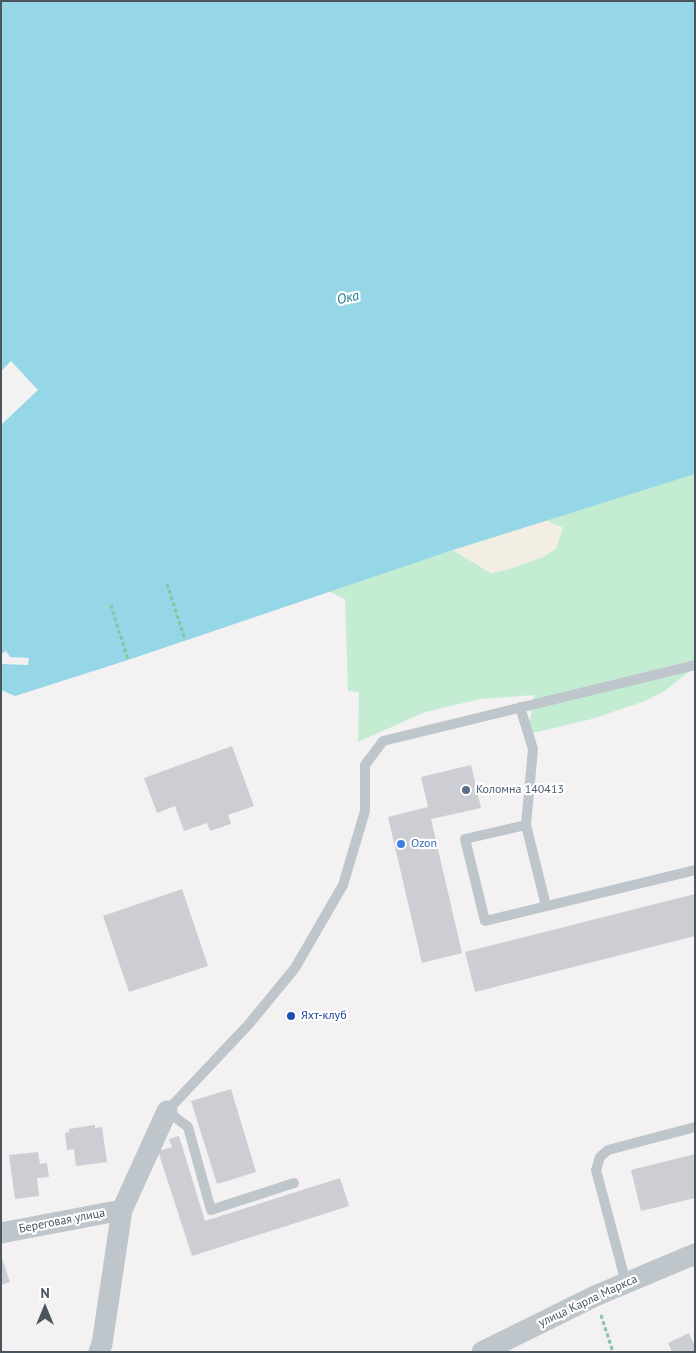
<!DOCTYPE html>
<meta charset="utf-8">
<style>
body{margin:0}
#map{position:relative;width:696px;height:1353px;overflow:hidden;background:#f3f1f1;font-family:"PT Sans",sans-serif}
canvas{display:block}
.frame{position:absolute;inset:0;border:2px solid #4a555d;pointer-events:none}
.north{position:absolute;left:20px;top:1283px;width:50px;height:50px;-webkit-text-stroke:4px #fff;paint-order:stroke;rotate:0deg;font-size:14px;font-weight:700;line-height:20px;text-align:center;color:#4a555d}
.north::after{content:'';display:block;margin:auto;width:18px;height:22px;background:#4a555d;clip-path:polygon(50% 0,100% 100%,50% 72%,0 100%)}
</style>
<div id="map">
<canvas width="696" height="1353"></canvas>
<div class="frame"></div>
<div class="north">N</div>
</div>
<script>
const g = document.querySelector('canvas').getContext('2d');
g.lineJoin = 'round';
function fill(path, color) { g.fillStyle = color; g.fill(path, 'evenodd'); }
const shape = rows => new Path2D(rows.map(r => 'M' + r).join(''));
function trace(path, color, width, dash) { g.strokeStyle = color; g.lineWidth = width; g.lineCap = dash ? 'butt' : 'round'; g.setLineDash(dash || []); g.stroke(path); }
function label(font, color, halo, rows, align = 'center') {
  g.font = font + ' "PT Sans",sans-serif'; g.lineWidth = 4.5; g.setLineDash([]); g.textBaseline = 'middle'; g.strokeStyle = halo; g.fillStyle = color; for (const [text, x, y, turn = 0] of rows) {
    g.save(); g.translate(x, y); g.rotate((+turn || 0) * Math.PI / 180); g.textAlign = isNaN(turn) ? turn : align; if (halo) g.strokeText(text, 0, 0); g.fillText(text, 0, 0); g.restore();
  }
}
const green = shape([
 [695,474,695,667,663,692,645,701,592,719,528,734,534,695,481,699,425,712,358,742,359,692,348,691,345,599,328,591,453,550,491,573,509,569,543,557,563,528,545,520]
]);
const sand = shape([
 [545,520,563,528,556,549,543,557,509,569,491,573,453,550]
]);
const water = shape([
 [1,1,695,1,695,474,453,550,128,660,15,696,1,690]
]);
const pier = shape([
 [11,361,38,390,1,425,1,371],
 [6,651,10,657,29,658,28,665,1,664,1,654]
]);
const building = shape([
 [232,746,254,806,228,815,231,824,210,831,207,823,184,831,175,806,157,813,144,778],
 [471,765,481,808,431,819,462,953,422,963,388,817,428,807,421,777],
 [182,889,208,966,129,992,103,916],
 [695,894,695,936,475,992,465,952],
 [231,1089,256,1172,217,1184,191,1101],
 [95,1125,95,1128,102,1127,107,1162,76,1166,74,1149,67,1150,65,1133,69,1132,69,1129],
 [179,1136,205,1221,340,1178,349,1206,192,1256,158,1151,172,1147,169,1139],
 [38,1152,40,1164,47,1163,49,1177,37,1178,39,1196,15,1199,9,1155],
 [695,1154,695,1198,641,1211,631,1170],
 [1,1255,10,1282,1,1285],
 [689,1333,695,1346,695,1352,672,1352,668,1343]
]);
const path = shape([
 [167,584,185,640],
 [111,605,128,660],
 [601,1315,613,1352]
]);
const lane = shape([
 [520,707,533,749,526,825,546,906],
 [526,825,465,839,485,921,695,870],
 [294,1183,211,1210,188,1127,167,1111,249,1024,295,968,343,885,365,811,365,765,383,741,695,665],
 [626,1283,596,1170,600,1157,608,1150,695,1127]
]);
const street = shape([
 [1,1233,122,1210],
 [99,1352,102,1344,122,1210,167,1111],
 [482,1352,595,1296,695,1254]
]);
const markers = [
 [466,790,5,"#5c6f8a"],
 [401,844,5,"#3f7fe0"],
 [291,1016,5,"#1a4fb4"]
];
const serviceNames = [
 ["Коломна 140413",476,790]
];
const shopNames = [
 ["Ozon",411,844]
];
const transitNames = [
 ["Яхт-клуб",301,1016]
];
const streetNames = [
 ["Береговая улица",62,1221,-11],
 ["улица Карла Маркса",588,1301,-25]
];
const waterNames = [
 ["Ока",348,298,-12]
];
fill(green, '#c4ecd3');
fill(sand, '#f3eee4');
fill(water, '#95d7e6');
fill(pier, '#f3f1f1');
fill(building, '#ccced3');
trace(path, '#7fc8a2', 3, [4, 2.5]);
trace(lane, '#bec6cc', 10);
trace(street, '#bec6cc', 21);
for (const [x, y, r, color] of markers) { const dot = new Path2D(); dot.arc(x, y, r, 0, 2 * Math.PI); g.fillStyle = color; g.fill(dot); trace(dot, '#fff', 2); }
label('12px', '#4e5e75', '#fff', serviceNames, 'left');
label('12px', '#366cbe', '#fff', shopNames, 'left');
label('12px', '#164399', '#fff', transitNames, 'left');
label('12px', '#4a555d', '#fff', streetNames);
label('italic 14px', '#177d94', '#fff', waterNames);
</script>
